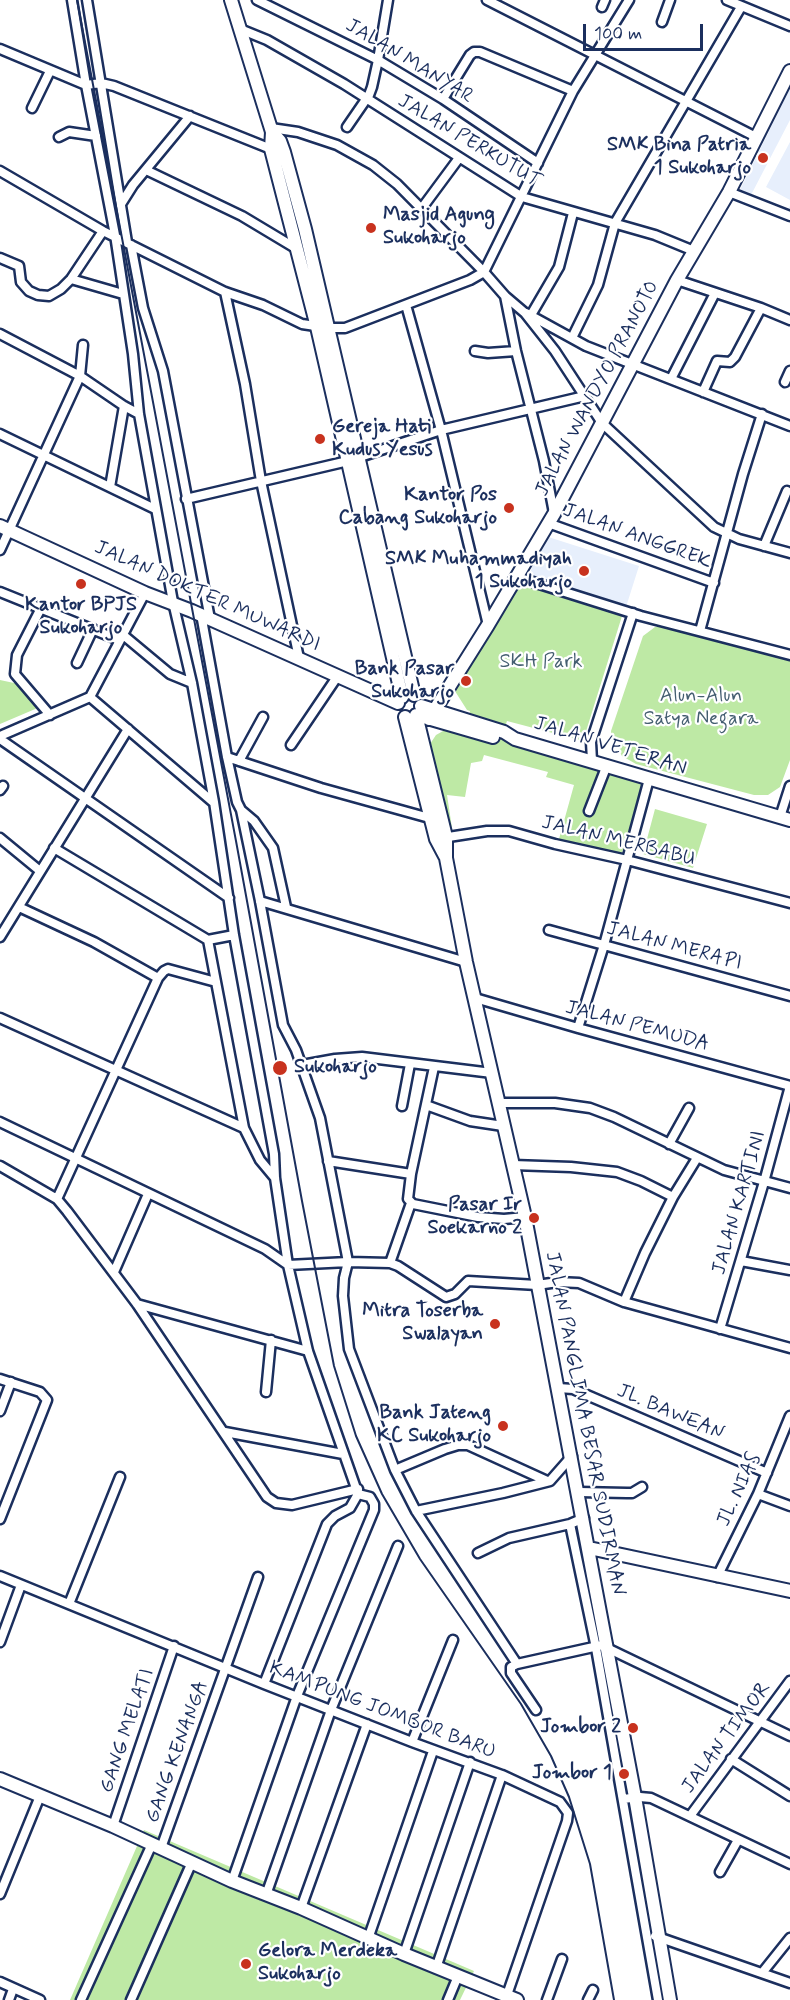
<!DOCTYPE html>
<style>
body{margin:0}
#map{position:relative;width:790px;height:2000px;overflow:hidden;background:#fff;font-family:Mynerve,sans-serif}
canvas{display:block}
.scale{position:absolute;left:583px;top:24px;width:120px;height:27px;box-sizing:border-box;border:3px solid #1b2f5e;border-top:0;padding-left:8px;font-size:18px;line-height:21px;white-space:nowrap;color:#1b2f5e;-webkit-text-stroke:4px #fff;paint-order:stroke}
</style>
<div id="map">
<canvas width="790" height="2000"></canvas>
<div class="scale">100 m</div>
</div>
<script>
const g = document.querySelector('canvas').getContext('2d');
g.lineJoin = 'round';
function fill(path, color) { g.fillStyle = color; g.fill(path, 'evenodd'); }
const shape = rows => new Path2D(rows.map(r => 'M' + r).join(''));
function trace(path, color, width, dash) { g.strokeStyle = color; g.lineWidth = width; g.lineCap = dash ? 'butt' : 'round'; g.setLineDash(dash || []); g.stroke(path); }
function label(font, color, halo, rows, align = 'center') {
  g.font = font + ' Mynerve,sans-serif'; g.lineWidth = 4.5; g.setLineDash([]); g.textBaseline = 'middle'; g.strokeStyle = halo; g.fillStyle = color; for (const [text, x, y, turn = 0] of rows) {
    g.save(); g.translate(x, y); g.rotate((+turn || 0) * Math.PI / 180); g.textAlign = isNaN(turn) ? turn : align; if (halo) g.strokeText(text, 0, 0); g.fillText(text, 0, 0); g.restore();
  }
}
const built = shape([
 [790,88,790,120,751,195,786,213,790,206,790,217,736,198],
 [790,142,790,200,766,187],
 [542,535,639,566,626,607,529,577]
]);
const green = shape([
 [515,580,622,616,583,741,507,721,504,730,469,718,470,711,467,710,453,688],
 [655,627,666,627,790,660,790,760,780,787,768,795,754,795,636,764,622,756,612,739,611,731,643,636],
 [0,680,28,686,47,704,0,724],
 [459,722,644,780,621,856,559,839,574,785,546,777,548,772,484,755,482,761,471,763,465,797,447,795,452,828,441,831,428,747,436,735],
 [655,809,707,824,693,868,643,854],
 [144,1830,474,1971,460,2000,70,2000]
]);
const street = shape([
 [72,0,86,85,115,235,133,354,139,414,173,602,192,683,214,802,234,935,274,1154,275,1178,288,1265,308,1351,358,1494,350,1508,335,1516,327,1524,264,1684],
 [87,0,127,242],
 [257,0,378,60,443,99,538,163],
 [487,0,756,137],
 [727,0,790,26],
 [602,7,605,0],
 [662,22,670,0],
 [240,29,267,40,344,84,522,197,655,235,694,251],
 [0,49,86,85,101,83,114,86,271,149],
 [443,99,470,55,474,52,480,52,573,91],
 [32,108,50,71],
 [347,127,369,95,372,87,378,60,388,0],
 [271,128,298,132,337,145,373,165,397,184,484,272,505,296,525,313,555,351,602,423,714,527,739,539,790,553],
 [59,137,69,132,96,136],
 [146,170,242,216,297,249],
 [0,171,103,231,225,292,263,305,302,324,329,328,345,328,470,280,484,272,573,91,629,0],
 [729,192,790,216],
 [121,204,133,185,190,116],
 [422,208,459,158],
 [131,245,143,308,163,371,210,619],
 [0,258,19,266,21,282,29,291,38,295,49,296,61,289,71,279,103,231],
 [71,279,123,294],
 [677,280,761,308,790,320],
 [225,292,245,384,261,481,299,658],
 [505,296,516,351,544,461,554,513],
 [406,305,441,430,488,625],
 [526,313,586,346,790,426],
 [531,315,559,267,573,213],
 [0,334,80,376,124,406,139,414],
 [572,338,598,285,615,223,741,7],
 [475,351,488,353,516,351],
 [671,379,715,293],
 [785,382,790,371],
 [703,392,717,361,730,362,735,357,761,308],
 [0,434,155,509],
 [110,487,124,406],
 [186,499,348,461,441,430,585,396],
 [548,523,714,583],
 [764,546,787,491],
 [0,550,80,376,83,345],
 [517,577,641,616,790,655],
 [0,592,119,640],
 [41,608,17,655,15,674,50,715],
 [201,614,227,757,237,802,241,810,260,901,283,1025,296,1050,320,1118,348,1262,344,1278,343,1296,349,1349,395,1470,416,1511,517,1664,607,1644],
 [700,631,743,474,762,414],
 [122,634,170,674,192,683],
 [77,663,93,629],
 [90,697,213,802],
 [0,736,90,697,145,593],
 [0,739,229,898],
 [291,745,337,677],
 [227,757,321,788,433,819],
 [239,761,263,717],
 [592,761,591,742,633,613],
 [0,790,3,786],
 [241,810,254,821,273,848,286,907],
 [589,811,607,765],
 [780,817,790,786],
 [0,838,40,871],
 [442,838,487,831,509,831,555,844,627,860,790,903],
 [54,848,208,940,234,935],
 [260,901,466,962],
 [19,907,94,942,158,978],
 [549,930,790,996],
 [0,937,128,729],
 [208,940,244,1128,260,1160,275,1178],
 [475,998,578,1028,790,1086],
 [0,1018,244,1128],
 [578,1028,604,945,649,779],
 [302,1065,335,1059,362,1057,492,1073],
 [434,1067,411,1174,408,1199,413,1204,478,1217,504,1219,525,1217],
 [498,1103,555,1103,590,1108,614,1117,724,1170,790,1188],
 [426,1105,470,1121,503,1126],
 [402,1106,410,1064],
 [0,1122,265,1249,288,1265,348,1262,390,1263,398,1266,446,1297,455,1294,468,1281,537,1285,558,1282,579,1283,624,1302,790,1348],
 [669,1144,689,1108],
 [328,1161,411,1174],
 [513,1165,571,1167,617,1172,641,1181,673,1197],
 [0,1166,57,1199,67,1211,137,1304,267,1497,276,1503,292,1505,358,1489],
 [57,1199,158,978,164,971,168,969,216,982],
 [741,1261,790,1270],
 [390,1263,411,1203],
 [114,1272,148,1194],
 [624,1302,645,1253,673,1197,697,1158],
 [137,1304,308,1351],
 [720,1329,764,1182,790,1086],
 [0,1379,40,1392,47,1400,0,1519],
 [558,1388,573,1389,767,1473],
 [266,1392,271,1340],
 [0,1411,11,1382],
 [225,1432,343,1454],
 [395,1470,445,1449,458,1445,468,1445,547,1481],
 [579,1492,627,1493,632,1493,642,1487],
 [758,1494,790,1506],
 [416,1511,503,1493,550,1481,572,1456],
 [570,1524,596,1648,658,2000],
 [478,1553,509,1538,570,1524,584,1518],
 [0,1576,264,1684,412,1742,502,1775,560,1802,568,1813,567,1821,507,1995],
 [717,1577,758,1494,790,1416],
 [69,1604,120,1477],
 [0,1642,21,1585],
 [607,1648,790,1736],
 [517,1664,511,1667,511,1673,536,1710],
 [412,1742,453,1640],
 [731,1759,790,1796],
 [623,1799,640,1797,651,1798,790,1864],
 [690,1816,790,1681],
 [113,1826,174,1646],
 [161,1848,258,1577],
 [720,1872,738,1840],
 [232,1881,297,1696,374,1510,374,1504,370,1497,358,1494],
 [0,1894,40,1796],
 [266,1895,331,1710,398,1546],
 [301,1908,367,1724],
 [655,1936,790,1983],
 [368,1939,433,1751],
 [404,1954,470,1762],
 [436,1968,502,1775],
 [762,1973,790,1938],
 [0,1982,40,2000],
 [9,2000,13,1989],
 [81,2000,152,1844],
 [131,2000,192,1862],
 [448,2000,458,1976],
 [547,2000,562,1959],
 [588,2000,593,1990]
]);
const secondary = shape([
 [231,0,272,132,271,149,317,327,402,697],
 [272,132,280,141,284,152,305,229,414,695],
 [0,526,145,593,192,611,398,703],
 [421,706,504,732,515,739,790,820],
 [416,715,446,837,446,858,466,962,525,1217,635,1797,670,2000],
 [405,717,436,839,445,856],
 [424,717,493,737],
 [429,719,488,625,554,514,677,280,729,192,790,71],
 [589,1548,790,1591],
 [0,1779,113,1826,232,1881,301,1908,404,1954,517,2000]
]);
const rail = shape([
 [77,0,236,841,302,1201,334,1366,356,1436,382,1494,420,1559,521,1704,551,1756,569,1797,590,1864,614,2000]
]);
const markers = [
 [763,158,6,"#c8321e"],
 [371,228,6,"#c8321e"],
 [320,439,6,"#c8321e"],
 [509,508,6,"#c8321e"],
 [584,571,6,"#c8321e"],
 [81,584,6,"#c8321e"],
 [466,681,6,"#c8321e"],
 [280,1068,8,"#c8321e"],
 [534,1218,6,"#c8321e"],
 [495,1324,6,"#c8321e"],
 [503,1426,6,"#c8321e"],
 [633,1728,6,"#c8321e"],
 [624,1774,6,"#c8321e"],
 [246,1964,6,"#c8321e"]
];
const streetNames = [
 ["JALAN MANYAR",409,62,31],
 ["JALAN PERKUTUT",469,142,31],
 ["JALAN WANDYO PRANOTO",598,389,-62],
 ["JALAN ANGGREK",637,537,20],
 ["JALAN DOKTER MUWARDI",207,597,24],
 ["JALAN VETERAN",610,747,17],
 ["JALAN MERBABU",618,842,14],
 ["JALAN MERAPI",674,947,15],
 ["JALAN PEMUDA",637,1027,15],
 ["JALAN KARTINI",740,1203,-74],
 ["JL. BAWEAN",670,1413,23],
 ["JALAN PANGLIMA BESAR SUDIRMAN",584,1424,79],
 ["JL. NIAS",740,1490,-65],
 ["KAMPUNG JOMBOR BARU",382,1711,21],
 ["GANG MELATI",128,1731,-71],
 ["JALAN TIMOR",727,1738,-53],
 ["GANG KENANGA",178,1752,-70]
];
const poiNames = [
 ["SMK Bina Patria",751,146],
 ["1 Sukoharjo",751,169],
 ["Masjid Agung",383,216,"left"],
 ["Sukoharjo",383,239,"left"],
 ["Gereja Hati",332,428,"left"],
 ["Kudus Yesus",332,451,"left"],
 ["Kantor Pos",497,496],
 ["Cabang Sukoharjo",497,519],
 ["SMK Muhammadiyah",572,560],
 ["1 Sukoharjo",572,583],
 ["Kantor BPJS",81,606,"center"],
 ["Sukoharjo",81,629,"center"],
 ["Bank Pasar",454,670],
 ["Sukoharjo",454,693],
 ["Sukoharjo",294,1068,"left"],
 ["Pasar Ir",522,1206],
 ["Soekarno 2",522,1229],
 ["Mitra Toserba",483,1312],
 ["Swalayan",483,1335],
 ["Bank Jateng",491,1414],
 ["KC Sukoharjo",491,1437],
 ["Jombor 2",621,1728],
 ["Jombor 1",612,1774],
 ["Gelora Merdeka",258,1952,"left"],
 ["Sukoharjo",258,1975,"left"]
];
const parkNames = [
 ["SKH Park",541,663],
 ["Alun-Alun",701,697],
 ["Satya Negara",701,720]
];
fill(built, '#e7effc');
fill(green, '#bee9a5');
trace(street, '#1b2f5e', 13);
trace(secondary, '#1b2f5e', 16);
trace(street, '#fff', 8);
trace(secondary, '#fff', 12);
trace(rail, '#1b2f5e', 2);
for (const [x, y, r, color] of markers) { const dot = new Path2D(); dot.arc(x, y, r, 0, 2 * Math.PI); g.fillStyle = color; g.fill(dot); trace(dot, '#fff', 2); }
label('20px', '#1b2f5e', '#fff', streetNames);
label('bold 20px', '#1b2f5e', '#fff', poiNames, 'right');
label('20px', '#445e70', '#fff', parkNames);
</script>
